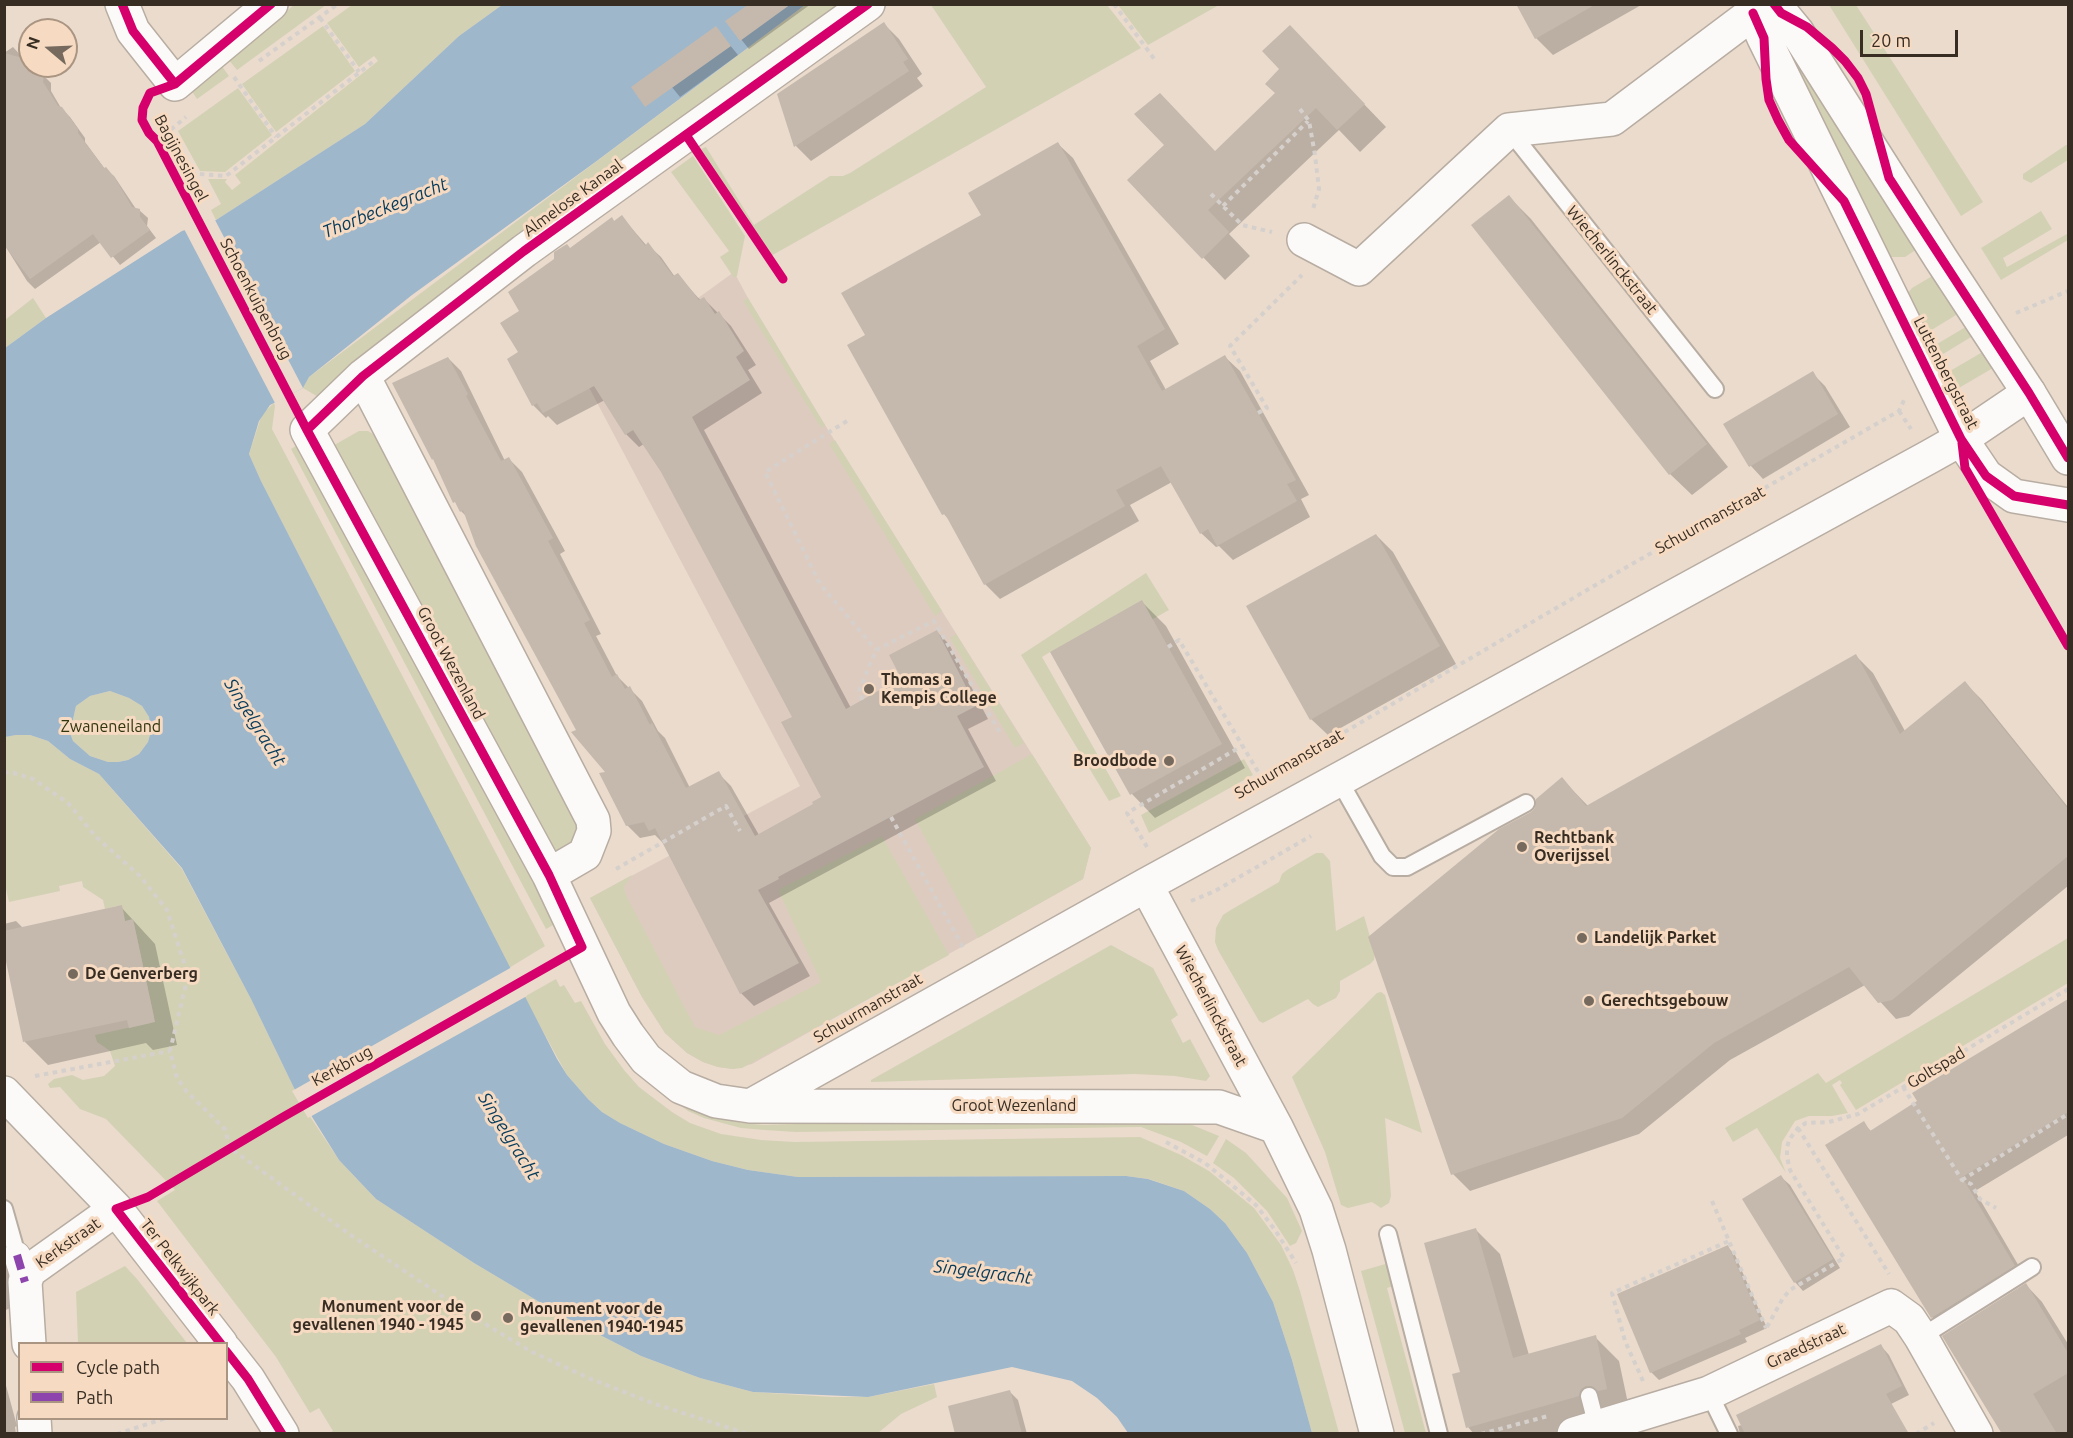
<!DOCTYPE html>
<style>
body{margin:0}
#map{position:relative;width:2073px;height:1438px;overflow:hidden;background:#eadbcd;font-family:Ubuntu,sans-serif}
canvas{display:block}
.frame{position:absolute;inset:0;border:6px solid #382d23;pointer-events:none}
.legend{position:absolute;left:18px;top:1342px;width:210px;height:78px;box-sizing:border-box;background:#f6dac1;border:2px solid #aa9582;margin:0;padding:8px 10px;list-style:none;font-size:18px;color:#382d23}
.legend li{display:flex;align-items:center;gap:12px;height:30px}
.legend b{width:30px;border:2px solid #aa9582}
.north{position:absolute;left:18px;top:18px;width:60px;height:60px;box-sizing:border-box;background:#f6dac1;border:2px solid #aa9582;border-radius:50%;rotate:289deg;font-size:16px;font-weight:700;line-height:24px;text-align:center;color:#382d23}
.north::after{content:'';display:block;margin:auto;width:21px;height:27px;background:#766a5e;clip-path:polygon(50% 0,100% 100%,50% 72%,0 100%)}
.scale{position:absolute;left:1860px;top:30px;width:98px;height:27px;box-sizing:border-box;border:3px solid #382d23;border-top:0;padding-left:8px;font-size:18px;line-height:21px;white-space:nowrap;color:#382d23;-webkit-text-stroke:4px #f6dac1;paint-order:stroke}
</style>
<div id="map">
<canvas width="2073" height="1438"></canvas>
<div class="frame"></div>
<ul class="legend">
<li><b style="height:8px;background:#d6006c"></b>Cycle path</li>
<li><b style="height:8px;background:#8e44ad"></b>Path</li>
</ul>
<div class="north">N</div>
<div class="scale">20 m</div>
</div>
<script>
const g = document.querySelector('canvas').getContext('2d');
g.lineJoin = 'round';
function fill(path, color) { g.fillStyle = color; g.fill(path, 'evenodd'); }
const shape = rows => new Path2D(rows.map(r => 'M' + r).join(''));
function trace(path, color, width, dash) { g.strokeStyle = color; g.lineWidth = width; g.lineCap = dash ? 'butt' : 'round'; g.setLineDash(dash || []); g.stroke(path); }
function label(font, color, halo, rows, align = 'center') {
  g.font = font + ' Ubuntu,sans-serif'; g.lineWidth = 6; g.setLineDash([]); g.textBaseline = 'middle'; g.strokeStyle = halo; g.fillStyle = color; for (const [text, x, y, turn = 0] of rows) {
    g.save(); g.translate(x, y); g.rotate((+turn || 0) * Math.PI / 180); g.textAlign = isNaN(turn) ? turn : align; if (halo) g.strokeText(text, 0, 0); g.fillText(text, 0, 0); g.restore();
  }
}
const education = shape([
 [734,272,748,298,825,425,1091,848,1083,879,752,1064,733,1069,718,1067,703,1062,687,1053,665,1033,642,997,590,898,800,786,585,380]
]);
const green = shape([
 [294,5,326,5,237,70,228,59],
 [352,5,502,5,459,36,365,124,216,220,211,210,221,204,208,179,227,179,225,182,232,190,241,183,235,175,378,61,374,56,359,67,327,23],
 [805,5,855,5,320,398,303,388,309,377],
 [931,5,1107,5,1141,48,769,257,701,149,706,147,754,225,830,176,843,176,850,173,986,87],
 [1118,5,1219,5,1148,45],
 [1829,5,1856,5,1983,202,1961,216],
 [323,26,355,71,276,132,242,84],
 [1786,28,1917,249,1905,257,1888,257,1775,34],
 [221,65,229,76,197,99,191,90],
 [238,88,272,135,225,172,200,171,178,131],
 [2066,145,2068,145,2068,160,2031,183,2023,179,2023,174],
 [693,156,745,236,737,276,734,278,720,257,729,251,671,172],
 [2041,211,2052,229,2003,258,2007,267,2067,234,2068,240,2001,280,1981,248],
 [1934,275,1961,312,1920,337,1907,294,1912,288],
 [33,298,46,318,5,348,5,320],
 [748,298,825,425,821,428,743,301],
 [1969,325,1976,334,1930,362,1927,350],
 [1986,350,1993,368,1952,392,1938,378],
 [274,403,275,406,272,429,545,946,509,968,261,481,249,454,262,414],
 [359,431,368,431,378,437,582,828,571,845,556,860,329,448],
 [835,440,942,611,935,616,829,444],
 [299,444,344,523,555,924,546,929,291,449],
 [1146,573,1169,610,1153,619,1050,652,1042,657,1121,796,1109,801,1021,655],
 [956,634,1024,743,1015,748,950,638],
 [110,691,129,698,142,706,149,717,151,731,148,742,139,754,128,760,118,762,108,762,90,756,73,741,70,733,76,706,90,696],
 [16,735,30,735,48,741,70,759,99,774,182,869,251,999,294,1088,311,1118,339,1160,376,1199,474,1263,563,1316,641,1356,700,1378,753,1392,831,1397,868,1397,934,1384,937,1397,901,1414,878,1433,330,1433,333,1431,319,1408,310,1413,276,1357,157,1201,175,1190,106,1119,80,1109,60,1087,50,1088,48,1084,54,1079,72,1075,83,1080,104,1076,115,1066,110,1051,97,1042,95,1035,150,1023,154,1017,134,924,125,921,123,910,117,906,105,909,103,900,83,887,82,881,59,886,60,891,9,902,4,880,4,737],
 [1032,754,1091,848,1083,879,978,938,915,819],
 [1244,759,1253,775,1149,833,1141,815],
 [882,836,949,955,742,1068,733,1069,718,1067,703,1062,687,1053,665,1033,642,997,590,898,632,875,624,887,626,895,695,1027,719,1035,821,982,778,890],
 [1316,853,1323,853,1330,861,1336,931,1364,916,1375,954,1374,960,1370,964,1340,981,1340,991,1336,998,1318,1007,1313,1004,1308,999,1263,1023,1259,1021,1218,950,1215,942,1216,928,1223,915,1229,911,1279,882,1282,874,1287,870],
 [2068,938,2068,983,1856,1110,1840,1085,1842,1083,1840,1080,1832,1085,1848,1113,1832,1116,1809,1116,1795,1121,1782,1142,1780,1158,1786,1173,1757,1128,1733,1142,1725,1128,1818,1073,1826,1083],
 [1111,945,1153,968,1178,1015,1171,1020,1183,1043,1190,1039,1210,1076,1206,1081,1175,1076,1135,1074,871,1082,871,1080],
 [556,979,560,987,564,985,575,1003,581,1001,605,1044,624,1070,639,1087,672,1112,690,1123,721,1134,761,1140,795,1142,1140,1137,1181,1155,1209,1171,1254,1208,1281,1245,1293,1270,1300,1291,1339,1433,1312,1433,1292,1360,1273,1302,1247,1253,1225,1223,1210,1209,1184,1191,1149,1179,1126,1176,798,1177,748,1170,712,1161,664,1144,620,1123,602,1112,588,1099,567,1075,524,997],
 [1381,992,1385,995,1422,1133,1385,1118,1391,1196,1389,1203,1381,1208,1372,1202,1348,1208,1341,1205,1325,1152,1292,1077,1377,993],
 [659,1090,694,1110,712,1117,743,1123,764,1125,1135,1113,1180,1120,1219,1136,1207,1156,1181,1142,1141,1127,796,1132,765,1130,741,1128,704,1118,688,1111],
 [1226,1139,1246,1153,1287,1198,1302,1231,1296,1243,1290,1246,1267,1211,1234,1178,1213,1163],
 [1389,1263,1396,1285,1387,1288,1426,1433,1405,1433,1361,1271],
 [125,1266,137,1279,187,1343,78,1343,76,1292]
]);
const water = shape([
 [502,5,805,5,594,163,412,295,309,377,303,388,270,405,259,421,249,454,261,481,557,1059,567,1075,588,1099,602,1112,620,1123,664,1144,712,1161,748,1170,798,1177,1126,1176,1148,1179,1184,1191,1210,1209,1225,1223,1247,1253,1273,1302,1292,1360,1312,1433,1128,1433,1117,1417,1097,1398,1072,1381,1012,1367,868,1397,753,1392,700,1378,641,1356,563,1316,474,1263,376,1199,339,1160,294,1088,251,999,182,868,99,774,70,759,48,741,30,735,16,735,5,737,5,348,46,318,182,231,216,220,365,124,459,36],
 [110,691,129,698,142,706,149,717,151,731,148,742,139,754,128,760,118,762,108,762,90,756,73,741,70,733,76,706,90,696]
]);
const pier = shape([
 [214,218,303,388,275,403,183,227],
 [512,967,527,996,308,1118,292,1091]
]);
const shadow = shape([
 [751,4,811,4,749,49,727,22],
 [1517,4,1643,4,1553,55,1536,38],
 [884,24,899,39,922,74,917,78,923,86,811,161,796,146,779,95],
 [716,28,738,55,680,97,658,70],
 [13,47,37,73,43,75,51,83,51,91,61,108,70,117,85,138,85,142,105,169,114,176,136,209,139,210,148,218,147,226,156,238,120,265,101,242,35,289,27,281,4,244,4,53],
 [1312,50,1386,127,1360,152,1339,130,1229,234,1250,256,1225,280,1129,180,1215,152,1277,94],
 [1058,144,1073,158,1179,344,1150,361,1166,390,1225,357,1240,371,1309,495,1301,499,1310,517,1233,560,1219,546,1216,547,1201,533,1172,482,1130,505,1139,521,1000,599,985,584,951,522,944,514,867,336,983,215],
 [1509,197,1531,219,1728,467,1692,495,1670,474],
 [622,217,647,246,648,245,661,257,675,277,678,275,701,301,704,299,731,326,756,365,748,370,762,393,704,430,851,708,903,679,936,631,949,644,988,719,968,729,996,781,769,903,810,976,754,1006,741,993,663,843,655,835,640,838,627,825,608,773,578,730,466,516,461,511,448,358,461,371,505,461,509,459,522,472,565,551,560,554,601,634,596,636,617,676,642,701,658,731,665,738,690,788,718,773,731,786,759,835,816,805,823,798,794,718,663,472,644,444,639,447,626,434,605,400,557,425,548,416,546,418,533,405,520,353,521,312,570,249,612,219,615,222],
 [1812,373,1825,386,1850,427,1763,479,1751,466,1725,424],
 [1376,535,1393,552,1456,664,1328,735,1311,719],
 [1142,602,1166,626,1245,768,1155,818,1132,794,1052,653],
 [1856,656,1873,673,1905,731,1965,683,1982,700,2068,807,2068,886,1909,1016,1896,1019,1865,985,1730,1060,1639,1134,1470,1191,1453,1174,1370,938,1532,813,1562,779,1588,806],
 [121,907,155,944,177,1045,153,1050,146,1043,48,1065,25,1042,8,962,4,958,4,924,16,921,23,928],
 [2068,1001,2068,1135,1975,1191,2027,1280,1946,1331,1932,1317,1827,1145,1863,1123,1872,1132,1919,1102,1914,1094],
 [1781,1177,1790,1185,1840,1268,1803,1291,1795,1282,1745,1200],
 [1476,1230,1500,1254,1529,1355,1595,1337,1619,1361,1630,1413,1554,1434,1474,1434,1468,1427,1462,1374],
 [4,1244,18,1304,4,1311],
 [1728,1247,1735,1255,1767,1328,1745,1338,1747,1342,1659,1380,1651,1372],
 [2026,1285,2042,1302,2068,1344,2068,1434,2003,1434],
 [1881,1346,1889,1355,1909,1395,1869,1415],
 [4,1378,17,1426,15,1427,16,1434,4,1434],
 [1010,1392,1018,1400,1027,1434,957,1434],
 [1742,1425,1825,1434,1740,1434,1738,1426]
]);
const building = shape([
 [749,4,791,4,740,41,725,21],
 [1516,4,1596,4,1535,39],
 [884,22,908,59,903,62,909,71,794,147,777,94],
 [1290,25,1365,104,1337,130,1316,108,1208,210,1229,232,1202,259,1127,180,1164,145,1134,114,1160,93,1215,151,1275,93,1265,84,1279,69,1262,51],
 [716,26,731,46,645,107,631,87],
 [4,53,26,59,36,72,44,73,43,82,58,106,62,107,78,129,78,133,104,168,106,167,115,178,132,207,140,209,140,217,150,230,111,258,93,234,30,279,4,245],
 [1058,142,1165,329,1137,346,1162,391,1225,355,1296,480,1287,484,1297,501,1217,546,1208,529,1200,534,1161,466,1116,490,1125,506,984,585,945,514,942,515,847,345,865,335,841,293,981,215,968,193],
 [1509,195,1707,444,1669,475,1471,225],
 [622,215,645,246,648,242,673,276,678,273,699,300,704,297,715,314,719,311,744,351,736,357,750,380,692,417,846,709,901,678,889,655,937,630,976,706,957,716,984,767,778,877,779,879,758,890,799,963,740,994,655,828,649,831,644,822,626,826,599,773,605,772,571,732,576,730,476,546,463,510,460,512,455,502,453,503,433,459,432,460,392,383,448,357,468,394,466,396,501,461,509,457,553,538,548,541,590,620,584,623,612,677,617,674,625,689,630,686,650,725,652,723,686,788,719,771,755,836,813,804,812,802,821,797,781,722,792,717,661,472,633,430,625,435,594,386,543,413,537,403,532,406,507,359,518,352,500,323,519,311,508,292,554,259,554,252,567,244,570,248,612,217,614,221],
 [1813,371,1838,414,1749,467,1723,424],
 [1376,534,1440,646,1310,720,1246,606],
 [1142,600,1222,744,1130,795,1050,652],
 [1856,654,1900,734,1965,681,2068,809,2068,856,1892,1000,1878,1003,1849,967,1714,1043,1622,1118,1451,1175,1368,937,1499,829,1531,812,1535,808,1536,799,1562,777,1586,806],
 [122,905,125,921,133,919,155,1022,129,1028,127,1020,23,1042,4,952,4,931],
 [2068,999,2068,1112,1962,1177,2015,1266,1931,1318,1825,1145,1864,1121,1870,1131,1917,1101,1912,1093],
 [1781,1175,1833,1259,1794,1283,1742,1199],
 [1476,1228,1513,1358,1596,1335,1607,1389,1598,1391,1592,1386,1586,1386,1581,1389,1579,1396,1466,1428,1452,1374,1460,1372,1424,1243],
 [1728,1245,1760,1320,1739,1330,1741,1334,1650,1373,1617,1294],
 [2026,1283,2068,1353,2068,1373,2033,1394,2057,1434,2002,1434,1942,1336],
 [1881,1344,1902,1386,1886,1394,1909,1434,1745,1434,1736,1415],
 [1010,1390,1022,1434,955,1434,948,1406]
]);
const path = shape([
 [1114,4,1155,60],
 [320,18,359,72],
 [259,61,338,4],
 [234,77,276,137],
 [1300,109,1309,121,1315,155,1319,189,1313,209],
 [157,141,186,117],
 [173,172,226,176,374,61],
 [1211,194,1242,225,1272,232],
 [1223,206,1308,121],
 [2016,313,2068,291],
 [1899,411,1911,429],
 [1258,413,1267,408,1230,346,1302,275],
 [847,421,765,472,820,584,876,650],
 [1168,647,1179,640,1263,780],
 [862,700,859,691,876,650,934,621,1002,736],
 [4,772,14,773,33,779,68,803,96,837,140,876,167,910,184,963,185,988,170,1051,177,1078,187,1092,225,1129,230,1148,352,1236,475,1318,532,1352,591,1379,652,1403,748,1434],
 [1259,782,1599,583,1899,411,1905,398],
 [891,817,964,949],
 [1147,847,1127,813,1242,746],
 [616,869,726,806,740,831],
 [1191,901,1215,891,1311,836],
 [35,1076,170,1051],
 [1903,1087,1962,1180,1971,1184,1980,1199,1996,1208],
 [1798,1128,1889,1274],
 [1166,1142,1205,1163,1256,1205,1275,1230,1296,1263],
 [1962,1180,2068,1114],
 [1712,1201,1766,1328],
 [1767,1327,1783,1298,1790,1290,1844,1258,1790,1170,1787,1157,1787,1148,1789,1140,1798,1128,1806,1123,1829,1122,1858,1114,2068,989],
 [1643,1381,1625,1341,1612,1293,1729,1241],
 [117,1434,166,1418],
 [1481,1434,1548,1416],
 [1916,1434,1934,1423]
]);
const service = shape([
 [1509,130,1715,389],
 [1339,780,1382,856,1393,867,1407,867,1526,803],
 [4,1209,17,1255],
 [1388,1234,1439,1434],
 [1921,1337,2032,1267],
 [1709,1393,1729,1434],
 [1589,1396,1597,1427]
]);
const pedestrian = shape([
 [17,1255,25,1282]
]);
const minor = shape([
 [122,4,133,31,175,84,271,4],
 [868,4,524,251,363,376,307,430,549,875,614,1013,628,1035,646,1059,681,1087,716,1101,750,1106,1219,1107,1276,1127],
 [1304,240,1359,269,1509,130,1612,119,1753,13],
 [363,376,593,820,594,831,585,854,549,875],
 [1146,885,1276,1127,1316,1209,1329,1250,1377,1434],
 [4,1093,116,1209,221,1344],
 [754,1104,1146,885,1929,457,1961,439,2029,393],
 [29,1344,25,1282,29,1271,116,1209],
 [226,1351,248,1379,282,1434],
 [34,1418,35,1434],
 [1574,1434,1709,1393,1891,1306,1909,1319,1921,1337,1976,1434]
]);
const secondary = shape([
 [1752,4,1753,13,1764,38,1961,439,1986,476,2014,496,2068,505],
 [1774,4,1797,32,1941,259,2029,393,2068,458]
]);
const quiet = shape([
 [17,1255,25,1282]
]);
const cycleway = shape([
 [122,4,133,31,175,84],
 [1774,4,1781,13,1807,27,1832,48,1845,61,1858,78,1866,94,1889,178,2029,393,2068,458],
 [1753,13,1764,38,1766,79,1769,100,1778,120,1789,140,1844,201,1961,439,1986,476,2014,496,2068,505],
 [686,135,783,279],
 [307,430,363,376,524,251,868,4],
 [1962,443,1965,468,2068,646],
 [221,1344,116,1209,148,1197,283,1117,582,947,549,875,307,430,157,141,149,133,142,120,143,108,150,93,175,84,271,4],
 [226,1351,248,1379,282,1434]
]);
const markers = [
 [869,689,6,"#766a5e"],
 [1169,761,6,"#766a5e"],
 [1522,847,6,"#766a5e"],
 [1582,938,6,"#766a5e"],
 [73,974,6,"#766a5e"],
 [1589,1001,6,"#766a5e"],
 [476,1316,6,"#766a5e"],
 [508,1318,6,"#766a5e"]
];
const streetNames = [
 ["Bagijnesingel",181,158,62],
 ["Almelose Kanaal",573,198,-36],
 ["Wiecherlinckstraat",1612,260,51],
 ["Schoenkuipenbrug",256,299,62],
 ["Luttenbergstraat",1946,373,63],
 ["Schuurmanstraat",1710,520,-29],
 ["Groot Wezenland",451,663,62],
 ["Schuurmanstraat",1289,764,-30],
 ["Wiecherlinckstraat",1211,1006,62],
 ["Schuurmanstraat",868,1008,-30],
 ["Kerkbrug",342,1066,-29],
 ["Goltspad",1936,1068,-31],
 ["Groot Wezenland",1014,1106],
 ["Kerkstraat",68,1243,-35],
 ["Ter Pelkwijkpark",180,1267,52],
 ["Graedstraat",1806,1346,-25]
];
const poiNames = [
 ["Thomas a",881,680],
 ["Kempis College",881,698],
 ["Broodbode",1157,761,"right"],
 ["Rechtbank",1534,838],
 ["Overijssel",1534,856],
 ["Landelijk Parket",1594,938],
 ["De Genverberg",85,974],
 ["Gerechtsgebouw",1601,1001],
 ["Monument voor de",464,1307,"right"],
 ["gevallenen 1940 - 1945",464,1325,"right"],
 ["Monument voor de",520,1309],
 ["gevallenen 1940-1945",520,1327]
];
const parkNames = [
 ["Zwaneneiland",111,727]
];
const waterNames = [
 ["Thorbeckegracht",385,208,-22],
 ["Singelgracht",255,722,58],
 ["Singelgracht",509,1136,58],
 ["Singelgracht",983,1272,7]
];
fill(education, '#decbc0');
fill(green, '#d3d1b3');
fill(water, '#9eb7cb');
fill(pier, '#eadbcd');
fill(shadow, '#0003');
fill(building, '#c5b9ae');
trace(service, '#b8ada2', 20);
trace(pedestrian, '#b8ada2', 28);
trace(minor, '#b8ada2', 36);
trace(secondary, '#b8ada2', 36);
trace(path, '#d5d0cc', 4, [4.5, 4.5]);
trace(service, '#fcfaf8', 16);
trace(pedestrian, '#fcfaf8', 26);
trace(minor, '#fcfaf8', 33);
trace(secondary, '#fcfaf8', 33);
trace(quiet, '#8e44ad', 8, [15, 8]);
trace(cycleway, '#d6006c', 9);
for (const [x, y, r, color] of markers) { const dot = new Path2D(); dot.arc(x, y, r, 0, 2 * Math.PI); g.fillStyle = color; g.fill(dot); trace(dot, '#f6dac1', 2); }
label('16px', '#382d23', '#f6dac1', streetNames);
label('bold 16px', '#382d23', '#f6dac1', poiNames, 'left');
label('16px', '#31350e', '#f6dac1', parkNames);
label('italic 18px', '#063b5c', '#f6dac1', waterNames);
</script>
